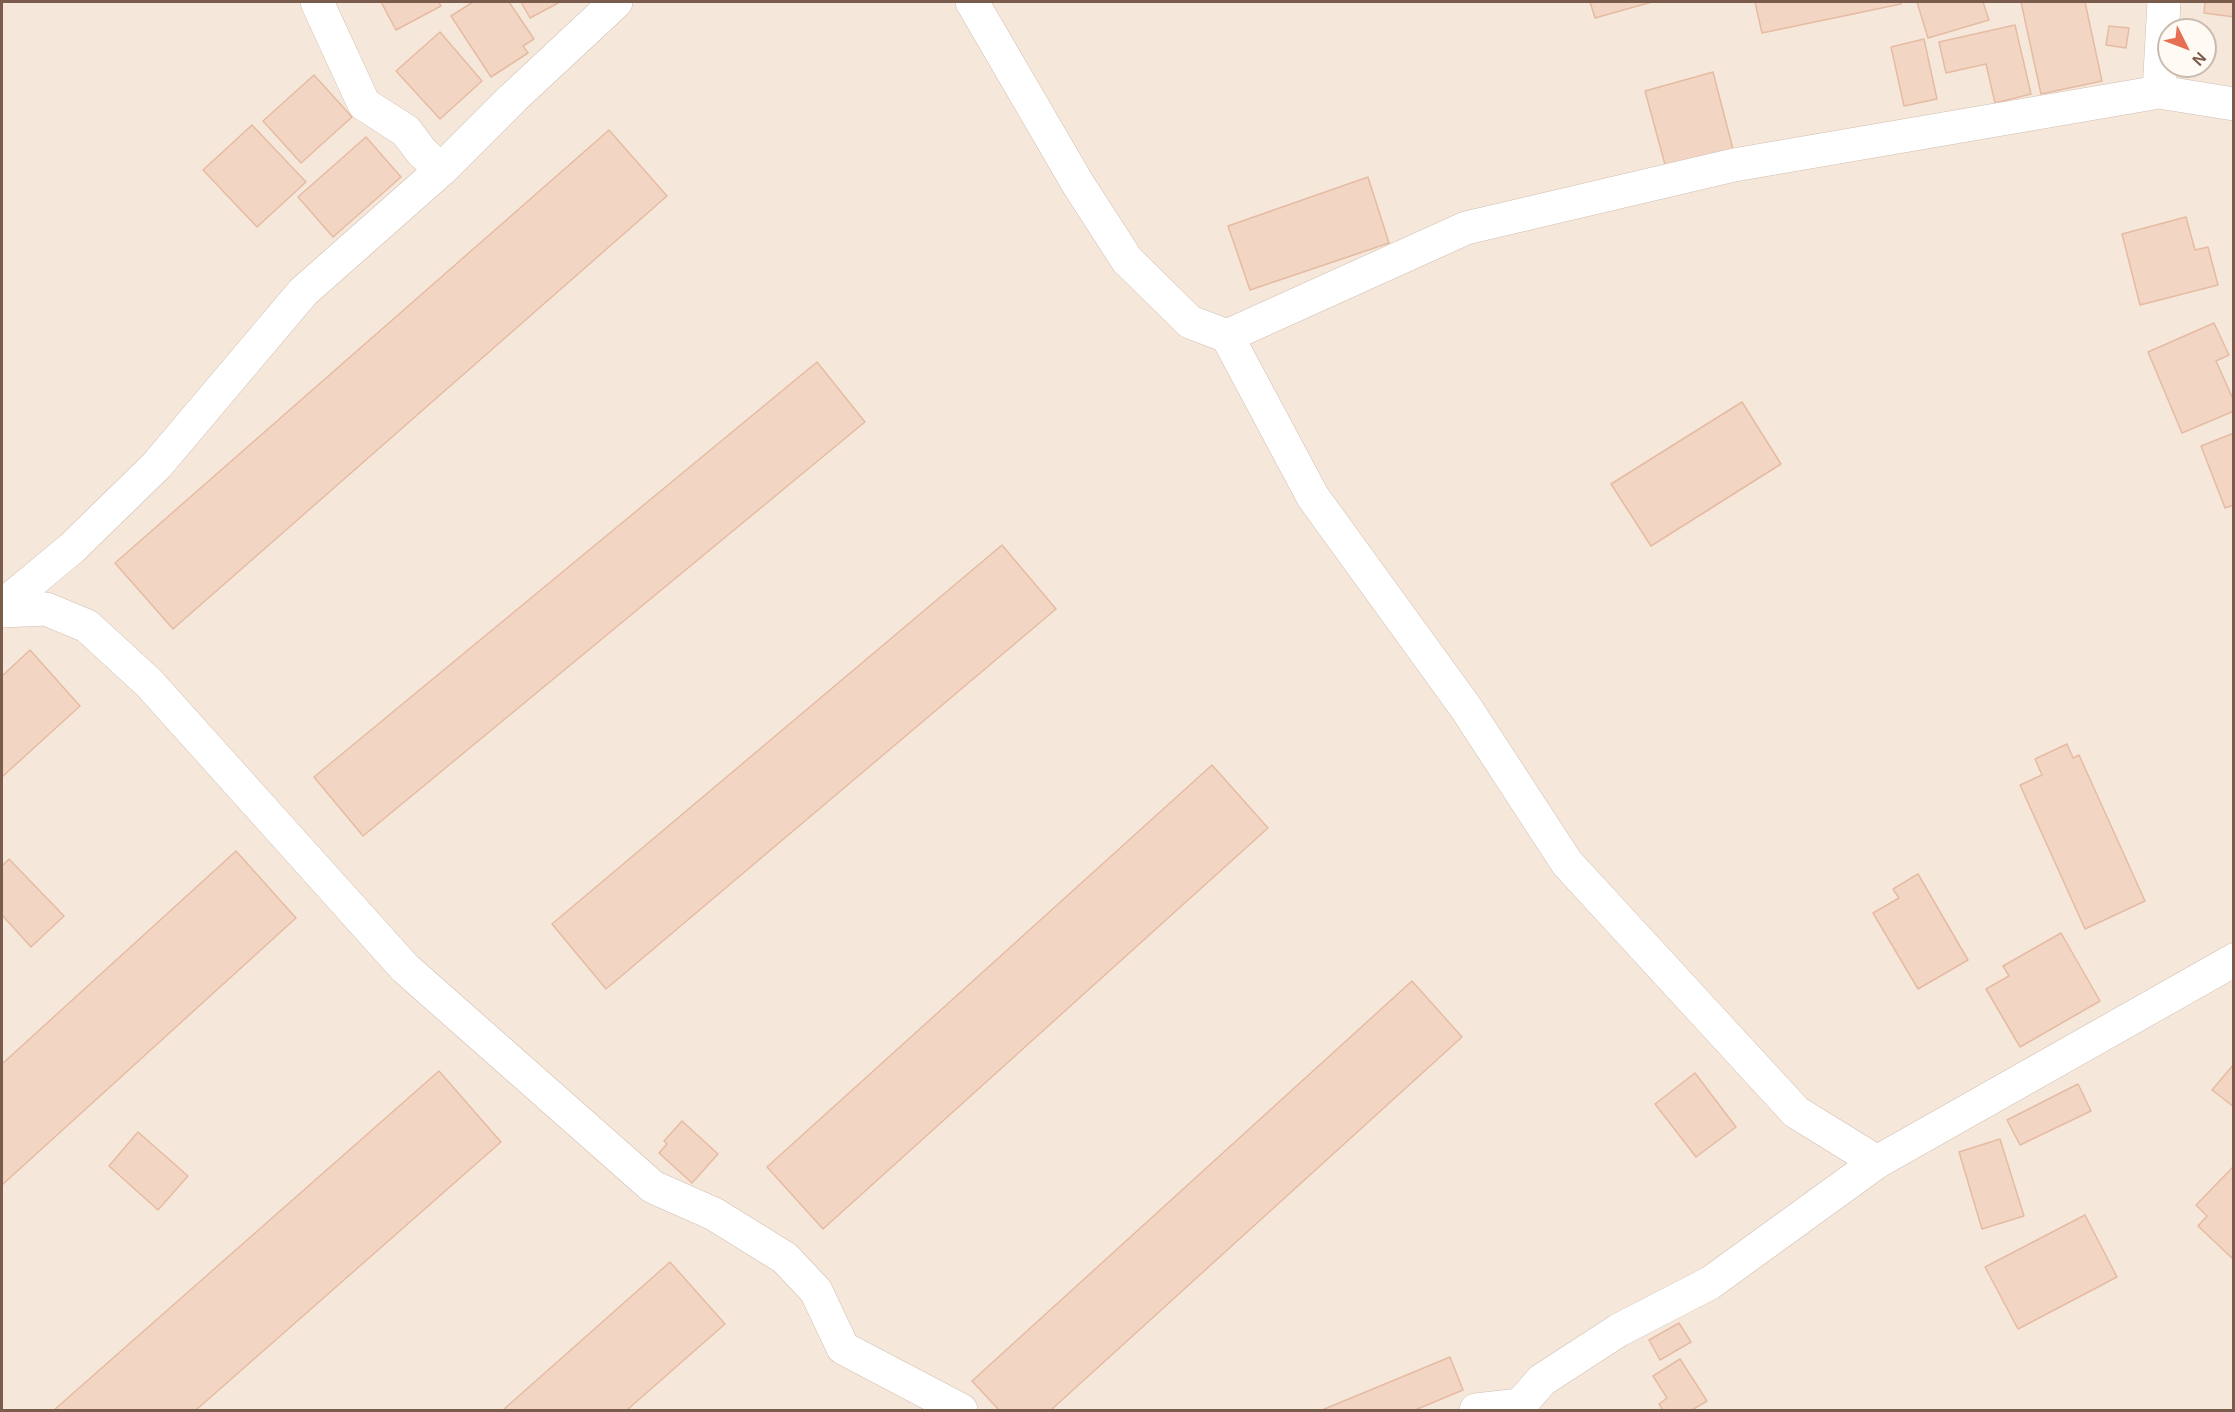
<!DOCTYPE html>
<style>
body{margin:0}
#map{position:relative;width:2235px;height:1412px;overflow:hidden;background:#fdf6ec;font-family:Helvetica,sans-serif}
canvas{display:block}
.frame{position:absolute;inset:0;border:3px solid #7a5c4d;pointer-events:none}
.north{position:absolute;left:2157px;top:18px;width:60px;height:60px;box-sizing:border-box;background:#fffaf3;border:2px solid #cabbb1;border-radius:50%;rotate:132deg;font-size:16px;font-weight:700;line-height:24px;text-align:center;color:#7a5c4d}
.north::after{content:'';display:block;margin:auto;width:21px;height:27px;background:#e76f51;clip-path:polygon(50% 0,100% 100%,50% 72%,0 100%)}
</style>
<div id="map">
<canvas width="2235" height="1412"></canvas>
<div class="frame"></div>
<div class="north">N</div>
</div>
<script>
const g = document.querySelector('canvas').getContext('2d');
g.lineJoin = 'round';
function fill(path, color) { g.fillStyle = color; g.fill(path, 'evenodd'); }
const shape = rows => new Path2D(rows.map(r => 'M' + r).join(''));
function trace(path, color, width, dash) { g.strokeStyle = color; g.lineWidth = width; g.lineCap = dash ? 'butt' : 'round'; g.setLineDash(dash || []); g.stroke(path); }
const residential = shape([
 [2,2,2233,2,2233,1410,2,1410],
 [2169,30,2205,30,2205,66,2169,66]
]);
const building = shape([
 [381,2,439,2,441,6,396,30,381,2],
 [473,2,509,2,534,39,523,46,528,53,491,77,451,16,473,2],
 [521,2,560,2,530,18,521,2],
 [1590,2,1652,2,1595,18,1590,2],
 [1755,2,1901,2,1901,4,1762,33,1755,2],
 [1917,2,1983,2,1989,20,1928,38,1917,2],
 [2021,2,2085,2,2102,81,2041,94,2021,2],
 [2205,2,2234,2,2234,17,2204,13,2205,2],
 [2015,25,2031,94,1995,103,1986,64,1946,73,1939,42,2015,25],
 [2109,26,2129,28,2126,48,2106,45,2109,26],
 [440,32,482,81,440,119,396,71,440,32],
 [1924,39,1937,99,1904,106,1891,47,1924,39],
 [1713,72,1734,153,1667,172,1645,91,1713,72],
 [314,75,352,117,301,163,263,121,314,75],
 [252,125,306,182,257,227,203,170,252,125],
 [609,130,667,196,173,629,115,563,609,130],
 [366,137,401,177,333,237,298,197,366,137],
 [1368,177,1389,243,1250,290,1228,226,1368,177],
 [2186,217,2195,250,2208,247,2218,285,2140,305,2122,234,2186,217],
 [2214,323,2229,355,2216,361,2234,401,2234,411,2182,433,2148,352,2214,323],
 [817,362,865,422,363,836,314,777,817,362],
 [1742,402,1781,464,1651,546,1611,484,1742,402],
 [2234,433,2234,505,2225,508,2201,446,2234,433],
 [1002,545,1056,609,606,989,552,924,1002,545],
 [30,650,80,706,2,777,2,676,30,650],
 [2067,744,2073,758,2079,755,2145,901,2085,929,2020,785,2042,775,2035,759,2067,744],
 [1212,765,1268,828,823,1229,767,1167,1212,765],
 [236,851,296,918,2,1185,2,1064,236,851],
 [9,859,64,916,31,947,2,915,2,866,9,859],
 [1918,874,1968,960,1918,989,1873,913,1899,898,1893,889,1918,874],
 [2061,933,2100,1001,2020,1047,1986,989,2009,976,2003,966,2061,933],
 [1412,981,1462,1037,1051,1410,999,1410,972,1381,1412,981],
 [2234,1064,2234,1107,2212,1090,2234,1064],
 [439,1071,501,1142,196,1410,54,1410,439,1071],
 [1695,1073,1736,1127,1696,1157,1655,1104,1695,1073],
 [2078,1084,2091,1111,2020,1145,2007,1120,2078,1084],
 [682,1121,718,1154,692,1183,659,1153,667,1144,664,1141,682,1121],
 [138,1132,188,1176,158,1210,109,1166,138,1132],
 [2000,1139,2024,1216,1982,1229,1959,1152,2000,1139],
 [2234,1166,2234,1260,2198,1226,2207,1216,2196,1205,2234,1166],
 [2085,1215,2117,1277,2018,1329,1985,1267,2085,1215],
 [670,1262,725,1324,627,1410,503,1410,670,1262],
 [1679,1323,1691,1342,1660,1360,1649,1340,1679,1323],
 [1450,1357,1463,1390,1415,1410,1322,1410,1450,1357],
 [1680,1359,1707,1401,1692,1410,1663,1410,1659,1404,1667,1398,1653,1376,1680,1359]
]);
const street = shape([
 [317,2,364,104,406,131,421,151,441,170],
 [972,2,1078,184,1127,260,1190,322,1227,336],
 [2159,92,2234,104],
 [2,606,72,548,157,465,303,292,441,170,513,98,616,2],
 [2,611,46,609,87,626,149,683,405,968,653,1187,714,1214,785,1258,816,1291,843,1348,961,1410],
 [1877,1162,1796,1112,1567,863,1466,708,1313,497,1227,336,1466,228,1734,165,2159,92,2164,2],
 [1476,1410,1520,1405,1542,1380,1619,1330,1710,1283,1877,1162,2234,960]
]);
fill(residential, '#f5e8da');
fill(building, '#f3d5c3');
trace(building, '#e6bba3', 1.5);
trace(street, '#d1beb0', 34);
trace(street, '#fff', 33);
</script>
